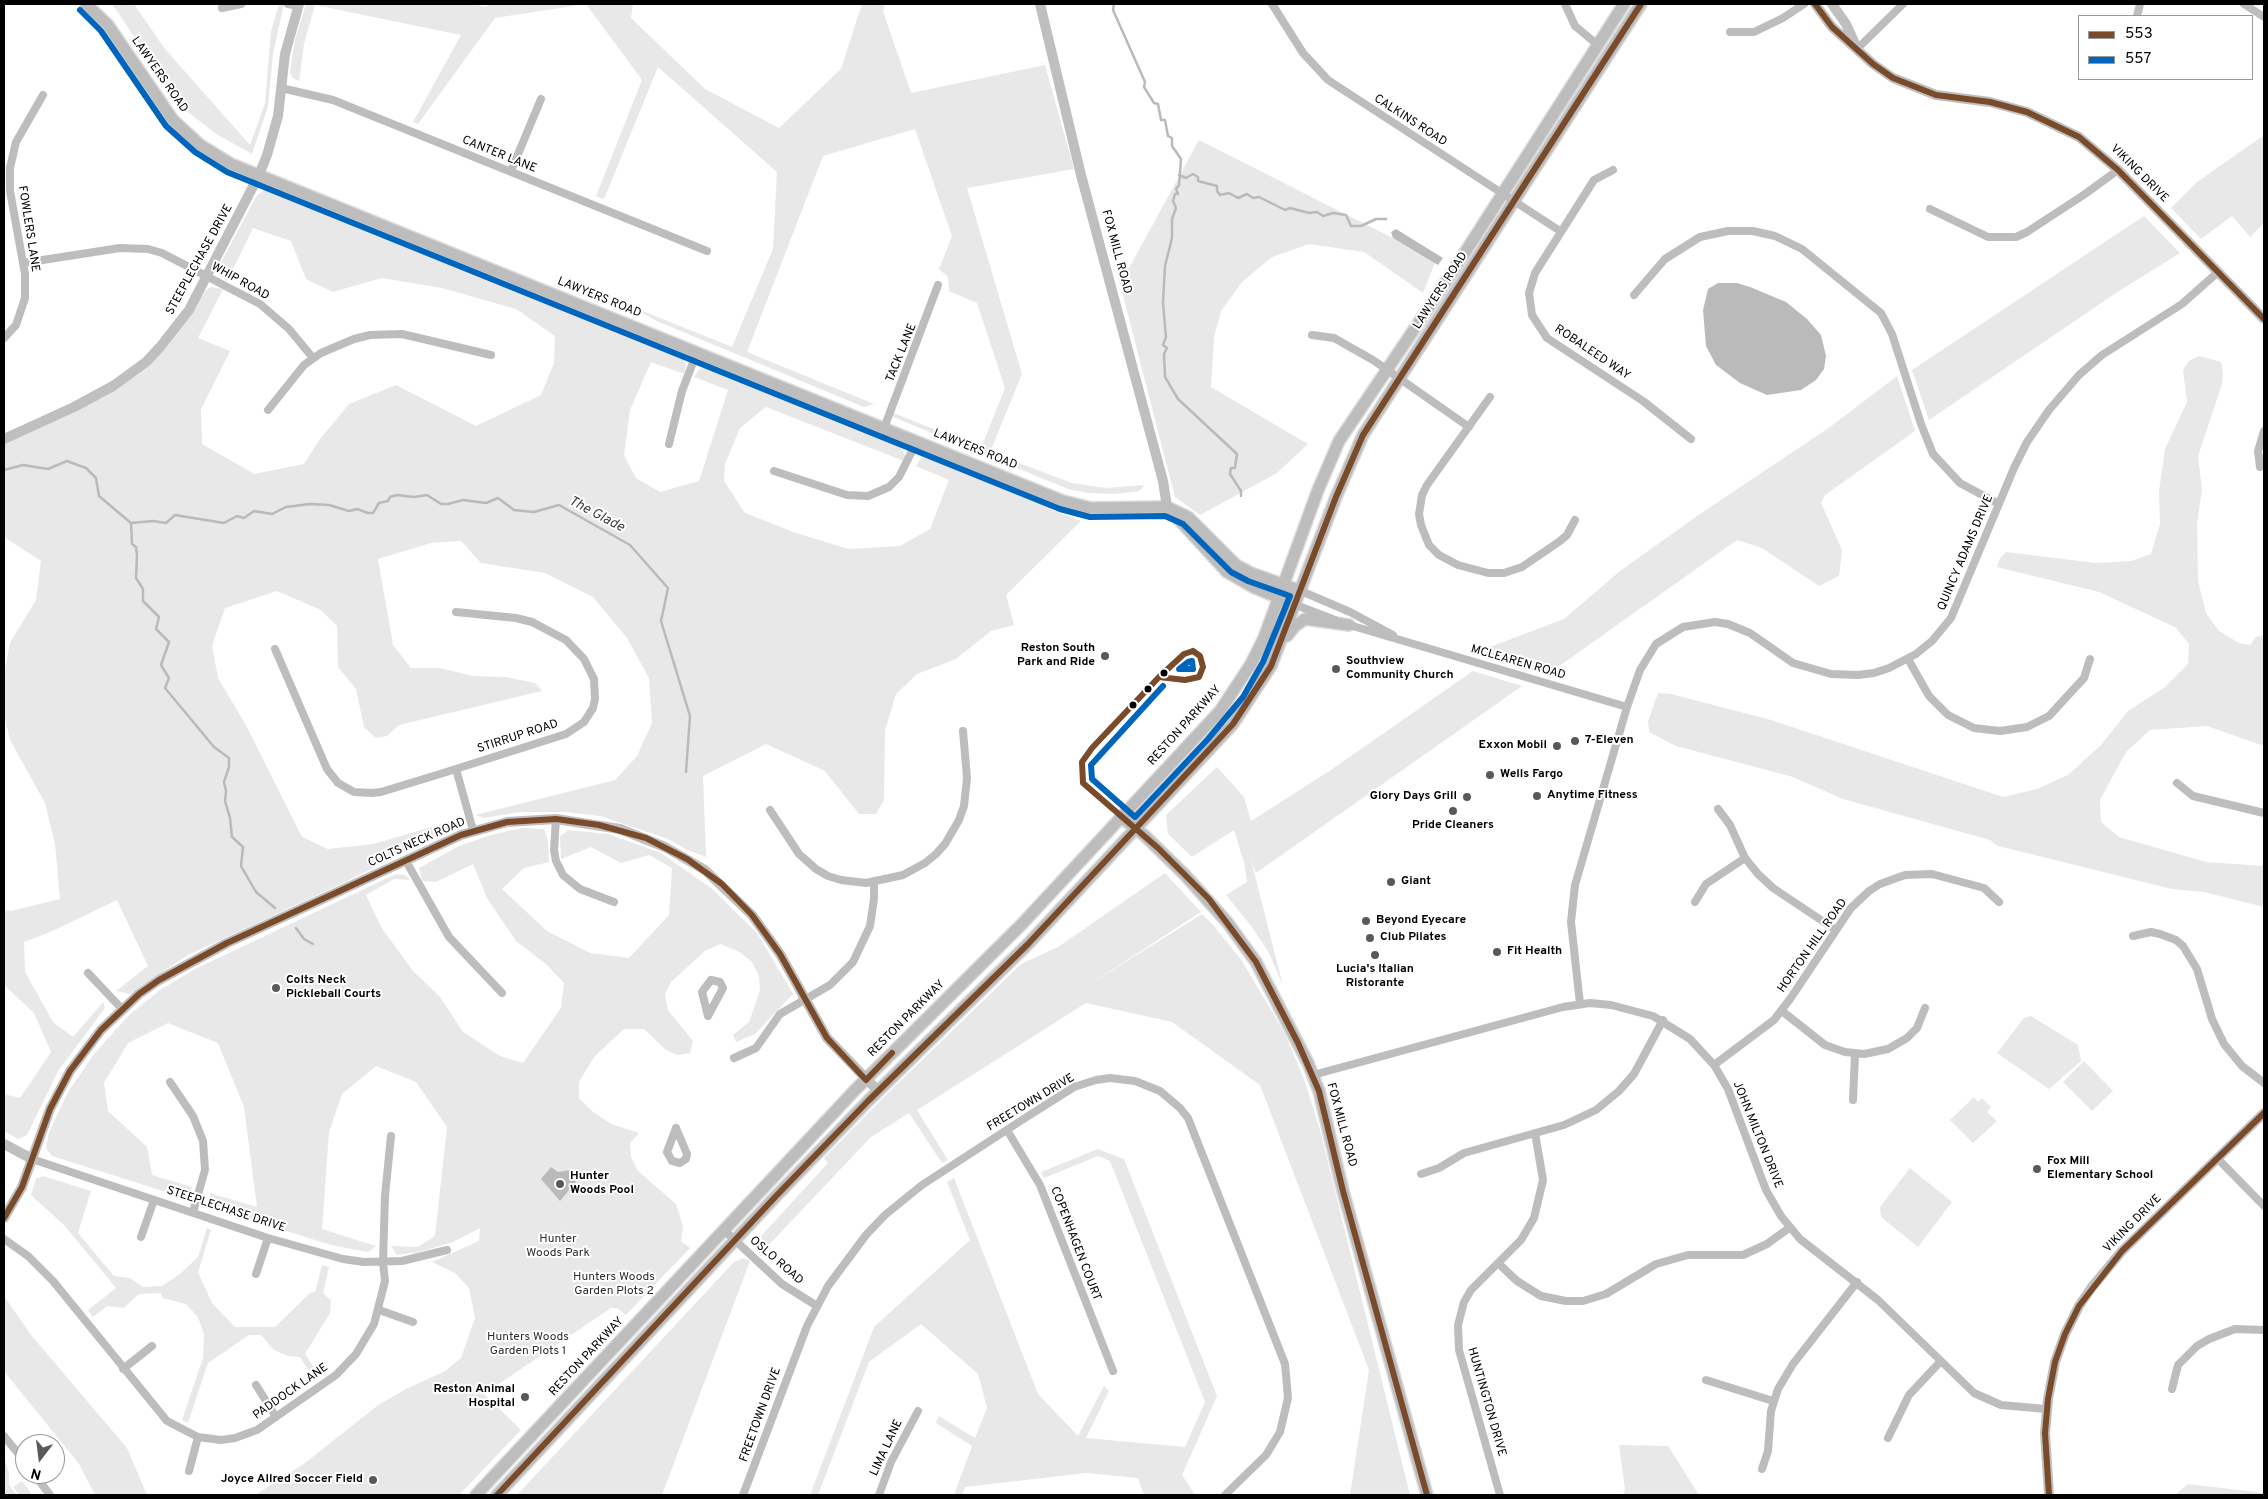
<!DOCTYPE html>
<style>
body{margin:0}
#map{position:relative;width:2268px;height:1499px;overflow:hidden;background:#fff;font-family:Overpass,sans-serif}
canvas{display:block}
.frame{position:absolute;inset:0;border:5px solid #000;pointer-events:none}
.legend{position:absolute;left:2078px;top:15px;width:175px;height:65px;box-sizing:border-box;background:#fff;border:1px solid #999;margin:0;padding:6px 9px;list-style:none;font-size:15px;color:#000}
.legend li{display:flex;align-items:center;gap:10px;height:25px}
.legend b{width:25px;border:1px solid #999}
.north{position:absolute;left:15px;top:1434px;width:50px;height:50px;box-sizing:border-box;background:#fff;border:1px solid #999;border-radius:50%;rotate:195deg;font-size:14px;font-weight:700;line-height:20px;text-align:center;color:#000}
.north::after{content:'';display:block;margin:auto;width:18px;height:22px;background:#595959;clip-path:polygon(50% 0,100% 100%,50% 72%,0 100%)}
</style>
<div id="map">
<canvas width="2268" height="1499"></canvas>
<div class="frame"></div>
<ul class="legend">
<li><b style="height:6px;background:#7a4b2a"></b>553</li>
<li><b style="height:6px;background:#0065bd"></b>557</li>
</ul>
<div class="north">N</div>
</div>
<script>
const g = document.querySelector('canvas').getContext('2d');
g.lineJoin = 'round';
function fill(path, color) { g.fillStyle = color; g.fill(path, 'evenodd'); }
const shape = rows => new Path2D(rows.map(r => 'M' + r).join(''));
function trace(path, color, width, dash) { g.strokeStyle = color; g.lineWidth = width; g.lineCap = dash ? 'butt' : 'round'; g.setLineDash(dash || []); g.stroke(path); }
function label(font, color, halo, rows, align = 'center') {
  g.font = font + ' Overpass,sans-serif'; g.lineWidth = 4; g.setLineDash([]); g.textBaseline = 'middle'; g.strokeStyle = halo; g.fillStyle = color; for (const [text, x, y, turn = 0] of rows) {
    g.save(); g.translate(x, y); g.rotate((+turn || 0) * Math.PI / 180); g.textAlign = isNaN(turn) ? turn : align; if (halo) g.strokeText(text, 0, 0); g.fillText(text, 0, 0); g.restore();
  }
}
const green = shape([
 [112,4,134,4,165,49,250,145,265,103,271,31,279,4,284,4,273,54,268,107,252,154,216,134,188,112,166,84],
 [306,4,473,4,485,7,491,4,633,4,631,18,705,89,779,128,841,69,862,4,885,4,883,11,911,93,1045,65,1074,169,967,188,1022,374,990,452,1072,483,1106,488,1144,485,1143,487,1139,491,1115,494,1088,493,1068,489,893,417,891,412,981,448,1005,388,977,303,949,291,948,277,939,269,952,236,915,129,823,156,747,352,874,404,864,407,659,322,623,303,732,347,773,249,777,172,658,67,604,199,596,196,642,80,586,4,495,18,418,124,413,122,461,35,315,5,304,44,299,81,293,78,290,72,295,40],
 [2264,135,2264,223,2250,237,2232,216,2201,239,2171,208,2197,182],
 [1199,140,1436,260,1423,293,1364,252,1309,244,1272,257,1242,282,1221,311,1214,337,1211,387,1308,444,1277,473,1200,515,1175,497,1117,272,1129,268],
 [265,189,682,357,686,366,684,374,651,362,630,410,624,455,636,478,660,492,699,481,728,390,694,377,699,369,706,367,899,444,905,455,904,461,766,407,740,428,725,464,724,481,745,513,796,533,849,549,900,546,930,529,949,480,916,466,921,458,926,457,1051,507,1050,509,1081,521,1006,595,1014,625,991,631,956,659,917,674,896,694,885,730,884,800,876,814,859,814,825,771,766,744,703,776,706,857,687,850,668,839,600,816,565,812,520,812,484,818,475,815,615,780,637,756,652,723,649,678,627,638,593,597,545,573,481,563,461,541,431,543,378,559,393,645,411,668,440,668,473,676,506,677,535,683,542,691,399,725,387,736,376,738,364,727,356,689,338,667,337,626,321,610,277,591,225,608,212,646,218,678,247,727,302,837,328,849,373,844,463,818,465,823,462,827,428,840,341,884,188,955,130,994,116,991,148,966,117,900,48,933,24,942,25,972,53,1022,73,1037,103,1002,105,1008,58,1071,27,1135,18,1139,4,1131,4,1094,20,1098,51,1052,34,1013,4,985,4,910,11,911,60,899,55,844,45,803,10,740,5,719,4,674,10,643,36,600,41,561,4,537,4,443,107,395,163,349,185,323,205,291,211,287,223,289,198,338,230,351,201,409,202,444,254,474,304,464,320,439,349,404,396,385,476,426,541,395,554,363,555,336,516,309,442,288,382,278,333,292,306,279,291,241,253,228,227,281,220,275,219,266,257,195],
 [2144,216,2180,253,2119,291,1929,420,1912,370],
 [2199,356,2221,362,2223,373,2222,384,2198,456,2202,490,2197,523,2198,581,2206,613,2219,631,2239,643,2250,645,2256,637,2264,635,2264,746,2207,726,2150,730,2126,752,2100,800,2101,822,2119,837,2206,862,2264,866,2264,907,2204,892,2172,889,1998,846,1990,840,1843,799,1793,777,1676,746,1649,732,1648,721,1658,693,1671,694,1771,720,2003,797,2037,789,2068,775,2101,745,2128,711,2165,687,2188,664,2189,644,2175,627,2099,592,1997,567,2000,558,2006,552,2096,563,2131,561,2151,554,2160,524,2159,491,2165,449,2187,402,2183,370,2189,361],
 [1897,376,1915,431,1825,495,1821,503,1842,550,1839,576,1819,586,1762,548,1737,540,1548,674,1483,658,1490,647,1564,619,1620,571,1700,514,1830,427],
 [1473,671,1522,686,1256,873,1251,860,1283,986,1269,953,1252,927,1226,895,1247,882,1244,862,1234,830,1192,857,1168,834,1166,815,1217,767,1244,797,1251,821,1331,770],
 [522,828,544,829,548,840,549,862,524,868,502,889,547,931,590,953,629,958,669,915,672,868,649,855,621,863,591,847,561,859,560,836,568,830,608,834,661,853,711,888,757,933,793,994,755,1034,736,1042,733,1035,749,1022,755,1005,760,990,759,976,752,962,738,951,720,944,705,951,671,982,665,994,668,1010,693,1041,690,1053,677,1055,666,1050,644,1029,624,1029,594,1057,579,1082,579,1098,592,1111,611,1124,639,1133,630,1143,631,1157,638,1171,676,1204,683,1226,681,1241,690,1248,626,1315,617,1308,611,1308,484,1394,521,1430,459,1495,255,1495,305,1463,377,1406,406,1389,445,1371,461,1358,475,1318,469,1288,455,1273,432,1262,479,1241,480,1228,453,1242,419,1252,397,1255,391,1246,418,1247,435,1236,447,1127,416,1082,376,1066,342,1094,329,1132,322,1229,376,1246,368,1252,331,1245,216,1209,211,1205,210,1193,257,1207,244,1107,218,1043,168,1023,128,1043,104,1083,108,1111,147,1147,152,1175,192,1187,189,1195,179,1196,52,1156,46,1148,49,1132,68,1092,94,1054,128,1016,160,990,195,969,396,874,405,875,410,880,394,879,366,895,381,927,413,971,440,997,463,1032,500,1056,523,1063,561,1008,564,983,546,964,516,941,487,898,473,864,436,882,422,881,419,868,459,846,491,835],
 [1165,873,1201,912,1087,986,1202,914,1214,926,1242,961,1284,1032,1304,1079,1320,1130,1410,1495,1350,1495,1369,1370,1260,1085,1172,1022,1086,1003,917,1110,948,1160,942,1163,909,1113,871,1137,763,1251,760,1246,762,1235,828,1163,824,1158,887,1094,1021,964,1058,947],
 [2031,1016,2078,1045,2081,1061,2049,1089,1997,1053,2024,1018],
 [2084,1061,2113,1091,2092,1111,2063,1082],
 [1974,1097,1978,1102,1982,1098,1991,1107,1987,1112,1997,1121,1973,1143,1950,1120],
 [1098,1149,1124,1159,1217,1396,1182,1475,1195,1495,1144,1495,1138,1478,1086,1473,965,1487,962,1495,954,1495,972,1446,936,1423,939,1416,975,1438,987,1408,978,1374,921,1324,869,1362,818,1495,810,1495,874,1327,970,1240,947,1182,954,1178,1038,1394,1078,1436,1104,1386,1109,1391,1086,1438,1185,1447,1205,1402,1110,1161,1098,1156,1044,1178,1041,1172],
 [1910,1168,1952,1202,1918,1247,1881,1217,1880,1207],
 [43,1176,91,1191,78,1233,114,1276,130,1278,143,1287,162,1286,180,1274,198,1257,207,1228,211,1230,198,1272,212,1303,235,1327,275,1327,310,1293,315,1292,322,1265,329,1267,323,1293,331,1301,330,1313,305,1354,320,1376,314,1379,300,1357,288,1356,274,1350,261,1335,249,1335,208,1363,188,1423,182,1420,203,1358,204,1334,198,1317,186,1304,162,1298,161,1293,139,1294,124,1308,107,1306,93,1317,88,1310,116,1288,64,1225,31,1195,36,1179],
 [743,1258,750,1261,662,1495,517,1495,734,1262],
 [4,1296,31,1335,127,1448,147,1495,95,1495,79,1464,4,1371],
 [1619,1445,1668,1446,1699,1495,1623,1495,1625,1489],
 [4,1456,9,1474,9,1485,17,1495,4,1495],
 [22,1481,31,1493,29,1495,19,1495,13,1487],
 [2188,1484,2264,1493,2264,1495,2175,1495]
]);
const water = shape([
 [1396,229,1443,258,1438,265,1393,238,1391,232],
 [1718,283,1737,283,1750,287,1786,302,1807,319,1821,335,1826,356,1824,369,1816,380,1801,390,1767,395,1740,383,1716,365,1706,346,1703,310,1708,289],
 [551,1167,558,1172,570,1170,579,1178,560,1201,541,1179]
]);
const stream = shape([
 [1114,4,1113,10,1145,82,1144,87,1154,103,1158,104,1161,120,1165,120,1168,136,1172,138,1172,146,1181,159,1179,185,1176,189,1178,194,1175,194,1173,201,1176,208,1172,219,1172,238,1165,266,1163,303,1166,337,1163,345,1167,348,1164,354,1165,377,1178,399,1237,454,1235,468,1231,468,1230,474,1241,491,1241,496],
 [1179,175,1186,178,1193,174,1198,177,1198,181,1217,186,1217,191,1220,195,1229,193,1238,198,1247,194,1253,198,1259,197,1285,210,1290,208,1309,213,1317,212,1323,216,1333,213,1346,215,1351,226,1361,226,1376,219,1386,219],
 [4,470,23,465,48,469,67,461,86,468,96,478,99,496,131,523,153,521,166,523,175,515,224,523,237,516,244,518,254,511,272,514,286,507,310,504,329,505,349,511,357,509,368,513,373,513,379,503,388,501,390,497,397,495,414,497,427,495,441,504,448,504,463,500,486,503,498,498,514,510,534,512,559,505,630,545,668,588,661,621,690,716,686,772],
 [131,523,132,544,136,547,137,555,136,578,143,589,143,601,159,617,156,629,169,642,161,665,169,678,165,688,214,747,229,758,229,767,224,782,226,791,225,801,230,818,232,837,243,847,241,866,256,892,275,908],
 [296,928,304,939,313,944]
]);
const street = shape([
 [288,4,298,6],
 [1272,4,1303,53,1328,80,1560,231],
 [1565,4,1575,26,1598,45],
 [2244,4,2264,17],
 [222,8,241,4],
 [2137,16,2140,4],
 [1730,32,1754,32,1783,18,1804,4],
 [1857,49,1903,4],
 [281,88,333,100,707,251],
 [1613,170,1594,180,1535,273,1529,293,1532,315,1547,338,1643,401,1691,439],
 [511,171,541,99],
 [1930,209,1988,237,2016,237,2027,232,2085,194,2118,170],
 [23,263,120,248,148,249,162,253,260,304,289,329,313,358],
 [1634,295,1665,259,1700,237,1728,231,1753,231,1775,236,1802,249,1881,313,1892,334,1921,424,1933,454,1960,483,1999,504],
 [1312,335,1334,338,1373,360,1469,427],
 [4,338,16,325,25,298,25,274,10,191,10,168,16,142,43,95],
 [1490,397,1427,485,1422,495,1419,514,1421,525,1429,545,1439,555,1458,565,1488,573,1504,573,1522,567,1560,541,1567,535,1575,520],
 [268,410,304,365,321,353,354,339,370,335,402,334,491,355],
 [884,428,938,285],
 [669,444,682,391,697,352],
 [2260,467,2258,451,2264,431],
 [774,471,847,495,868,496,889,487,899,477,917,441],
 [1301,591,1350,612,1393,635],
 [1296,605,1335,620],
 [1346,624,1627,707],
 [275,649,327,769,338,783,354,792,372,793,381,792,440,774,566,734,584,722,593,708,595,699,594,679,584,659,566,640,532,622,516,618,456,612],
 [1908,659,1929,696,1948,715,1974,728,2000,731,2027,727,2049,716,2084,678,2090,659],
 [456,769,473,830],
 [2177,783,2193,796,2264,813],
 [1718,809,1730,825,1745,858,1758,874,1773,888,1836,930],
 [770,810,799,854,816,869,828,876,841,880,866,883,903,875,925,863,936,854,945,844,959,820,964,806,967,778,963,731],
 [556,819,554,850,556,861,563,875,580,889,614,902],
 [406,861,449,937,502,993],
 [1695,902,1706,884,1745,858],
 [2133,936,2151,932,2160,934,2176,940,2183,946,2197,969,2212,1019,2224,1044,2242,1066,2264,1083],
 [88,973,122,1009],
 [711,980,720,982,723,988,708,1016,702,992,711,980],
 [1580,1004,1571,922,1575,885,1627,707,1640,670,1656,644,1683,627,1715,622,1728,624,1750,633,1793,663,1831,674,1858,675,1874,673,1889,668,1916,654,1932,641,1951,618,2014,468,2027,442,2049,410,2079,375,2102,355,2182,304,2218,272],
 [1782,1011,1825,1045,1845,1052,1864,1054,1888,1049,1907,1038,1917,1028,1925,1008],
 [734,1058,756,1048,780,1014,830,985,853,962,870,926,874,899,874,883],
 [1714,1065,1774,1020,1790,999,1851,908,1869,891,1880,884,1905,875,1932,874,1984,888,1999,902],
 [1313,1075,1563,1007,1590,1003,1611,1005,1653,1016,1690,1039,1714,1065,1728,1089,1766,1190,1781,1216,1800,1239,1878,1300,1974,1393,2001,1405,2046,1409],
 [170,1082,193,1116,203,1141,205,1170,193,1212],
 [1853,1100,1855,1054],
 [676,1128,687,1154,686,1159,680,1163,672,1161,667,1152,676,1128],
 [1007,1130,1040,1185,1113,1371],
 [32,1159,268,1238,343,1259,364,1262,402,1261,447,1250],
 [2218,1159,2264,1206],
 [1421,1174,1439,1168,1464,1153,1564,1125,1596,1110,1619,1091,1634,1074,1663,1020],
 [724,1230,782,1284,817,1306],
 [141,1237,154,1200],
 [4,1239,28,1256,53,1281,167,1421,198,1437,221,1440,235,1438,257,1430,336,1375,356,1354,374,1324,385,1281,383,1263,385,1196,391,1136],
 [1498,1263,1517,1281,1541,1296,1566,1301,1583,1301,1606,1294,1656,1264,1688,1255,1743,1255,1767,1244,1789,1228],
 [256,1274,268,1238],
 [379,1310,413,1322],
 [123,1369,152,1346],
 [1706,1380,1773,1401],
 [256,1385,276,1417],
 [2172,1389,2178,1365,2197,1346,2209,1339,2235,1329,2264,1330],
 [4,1436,25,1462],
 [1888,1438,1909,1395,1940,1362],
 [1762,1469,1768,1451,1771,1411,1778,1389,1793,1364,1857,1282],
 [189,1471,198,1437],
 [34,1474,50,1495],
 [743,1495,807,1326,828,1286,866,1235,885,1215,922,1185,1022,1120,1074,1087,1096,1080,1110,1078,1135,1081,1160,1091,1180,1108,1188,1118,1285,1364,1288,1398,1280,1432,1266,1455,1225,1495],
 [879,1495,891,1462,918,1411],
 [1500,1495,1459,1350,1458,1325,1464,1302,1471,1290,1521,1240,1534,1218,1543,1180,1535,1133]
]);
const secondary = shape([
 [1040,4,1081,175,1163,481,1167,507],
 [1815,4,1832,27,1873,64,1893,78,1936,95,1990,102,2027,112,2079,137,2118,170,2264,319],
 [1832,4,1846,24,1856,46],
 [4,439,74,407,113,386,146,362,160,347,189,310,259,175,267,155,278,116,285,54,299,4],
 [4,1144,32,1159],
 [4,1218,22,1187,50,1109,70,1071,101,1030,139,994,159,980,227,943,461,835,507,822,556,819,620,829,665,847,705,870,752,915,780,954,827,1038,878,1091],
 [2049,1495,2045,1433,2048,1399,2055,1362,2065,1334,2079,1306,2092,1287,2122,1251,2264,1113]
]);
const primary = shape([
 [86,4,108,25,173,120,200,145,231,164,1063,501,1091,508,1167,507,1188,517,1236,565,1251,573,1301,591],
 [1172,512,1227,572,1253,587,1296,605],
 [1287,636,1295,626,1305,619,1349,625],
 [1121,817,1145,836,1185,875,1227,922,1256,962,1308,1063,1319,1091,1343,1191,1427,1495],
 [476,1495,856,1089,1022,924,1220,711,1251,664,1264,638,1318,490,1339,441,1450,276,1624,4],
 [497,1495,777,1195,868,1101,1028,944,1233,724,1271,666,1336,497,1363,435,1641,4]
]);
const bus1 = shape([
 [1815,4,1832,27,1873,64,1893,78,1936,95,1990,102,2027,112,2079,137,2118,170,2264,319],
 [1193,651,1200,656,1203,667,1199,677,1185,680,1159,677,1184,654,1193,651],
 [1159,677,1092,748,1082,762,1083,783,1158,848,1209,899,1256,962,1298,1043,1319,1091,1343,1191,1427,1495],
 [4,1218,22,1187,50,1109,70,1071,101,1030,139,994,159,980,227,943,461,835,507,822,556,819,599,825,646,838,687,859,722,884,752,915,780,954,827,1038,866,1080,892,1053],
 [497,1495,777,1195,868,1101,1028,944,1233,724,1271,666,1336,497,1363,435,1641,4],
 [2049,1495,2045,1433,2048,1399,2055,1362,2065,1334,2079,1306,2122,1251,2264,1113]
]);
const bus2 = shape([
 [80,10,101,31,166,126,195,152,227,172,1060,509,1090,517,1165,516,1183,524,1231,572,1248,581,1290,596,1263,662,1243,697,1208,739,1135,817,1092,779,1091,765,1163,686],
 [1192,661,1193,669,1179,669,1188,662,1192,661]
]);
const markers = [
 [1105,656,5,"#595959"],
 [1336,669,5,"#595959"],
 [1164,673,4.5,"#000"],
 [1148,689,4.5,"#000"],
 [1133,705,4.5,"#000"],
 [1575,741,5,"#595959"],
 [1557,746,5,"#595959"],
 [1490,775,5,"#595959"],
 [1537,796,5,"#595959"],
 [1467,797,5,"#595959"],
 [1453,811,5,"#595959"],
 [1391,882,5,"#595959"],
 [1366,921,5,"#595959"],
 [1370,938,5,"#595959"],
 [1497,952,5,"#595959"],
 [1375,955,5,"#595959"],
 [276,988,5,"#595959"],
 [2037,1169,5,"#595959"],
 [560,1184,5,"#595959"],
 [525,1397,5,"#595959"],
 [373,1480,5,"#595959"]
];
const streetNames = [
 ["LAWYERS ROAD",159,75,55],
 ["CALKINS ROAD",1410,121,33],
 ["CANTER LANE",499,155,22],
 ["VIKING DRIVE",2139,174,45],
 ["FOWLERS LANE",28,229,81],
 ["FOX MILL ROAD",1116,252,75],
 ["STEEPLECHASE DRIVE",200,260,-61],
 ["WHIP ROAD",240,282,29],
 ["LAWYERS ROAD",1441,291,-57],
 ["LAWYERS ROAD",599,298,22],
 ["TACK LANE",902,353,-68],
 ["ROBALEED WAY",1592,353,34],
 ["LAWYERS ROAD",975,450,22],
 ["QUINCY ADAMS DRIVE",1966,553,-67],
 ["MCLEAREN ROAD",1518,663,16],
 ["RESTON PARKWAY",1185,726,-48],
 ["STIRRUP ROAD",518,737,-18],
 ["COLTS NECK ROAD",417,843,-24],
 ["HORTON HILL ROAD",1813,946,-55],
 ["RESTON PARKWAY",907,1019,-45],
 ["FREETOWN DRIVE",1031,1103,-31],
 ["FOX MILL ROAD",1341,1125,75],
 ["JOHN MILTON DRIVE",1757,1135,68],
 ["STEEPLECHASE DRIVE",226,1210,18],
 ["VIKING DRIVE",2133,1224,-45],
 ["COPENHAGEN COURT",1075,1244,69],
 ["OSLO ROAD",776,1261,41],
 ["RESTON PARKWAY",587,1357,-47],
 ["PADDOCK LANE",291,1392,-35],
 ["HUNTINGTON DRIVE",1486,1402,74],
 ["FREETOWN DRIVE",761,1415,-70],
 ["LIMA LANE",887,1448,-65]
];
const poiNames = [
 ["Reston South",1095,649,"right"],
 ["Park and Ride",1095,663,"right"],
 ["Southview",1346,662],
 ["Community Church",1346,676],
 ["7-Eleven",1585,741],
 ["Exxon Mobil",1547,746,"right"],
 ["Wells Fargo",1500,775],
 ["Anytime Fitness",1547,796],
 ["Glory Days Grill",1457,797,"right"],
 ["Pride Cleaners",1453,826,"center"],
 ["Giant",1401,882],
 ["Beyond Eyecare",1376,921],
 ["Club Pilates",1380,938],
 ["Fit Health",1507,952],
 ["Lucia's Italian",1375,970,"center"],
 ["Ristorante",1375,984,"center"],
 ["Colts Neck",286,981],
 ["Pickleball Courts",286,995],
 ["Fox Mill",2047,1162],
 ["Elementary School",2047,1176],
 ["Hunter",570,1177],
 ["Woods Pool",570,1191],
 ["Reston Animal",515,1390,"right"],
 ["Hospital",515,1404,"right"],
 ["Joyce Allred Soccer Field",363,1480,"right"]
];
const parkNames = [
 ["Hunter",558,1240],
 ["Woods Park",558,1254],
 ["Hunters Woods",614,1278],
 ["Garden Plots 2",614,1292],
 ["Hunters Woods",528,1338],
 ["Garden Plots 1",528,1352]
];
const waterNames = [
 ["The Glade",596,515,28]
];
fill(green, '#e8e8e8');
fill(water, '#bababa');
trace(stream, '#bababa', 2.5);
trace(primary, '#dbdbdb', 14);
trace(street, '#bdbdbd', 8);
trace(secondary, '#bfbfbf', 10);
trace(primary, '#bdbdbd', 11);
trace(bus1, '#7a4b2a', 6);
trace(bus2, '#0065bd', 6);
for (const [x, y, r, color] of markers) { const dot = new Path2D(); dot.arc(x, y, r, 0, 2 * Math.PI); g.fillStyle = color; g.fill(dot); trace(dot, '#fff', 2); }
label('12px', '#000', '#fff', streetNames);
label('bold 12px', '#000', '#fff', poiNames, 'left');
label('12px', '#2d2d2d', '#fff', parkNames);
label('italic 14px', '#3e3e3e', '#fff', waterNames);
</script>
